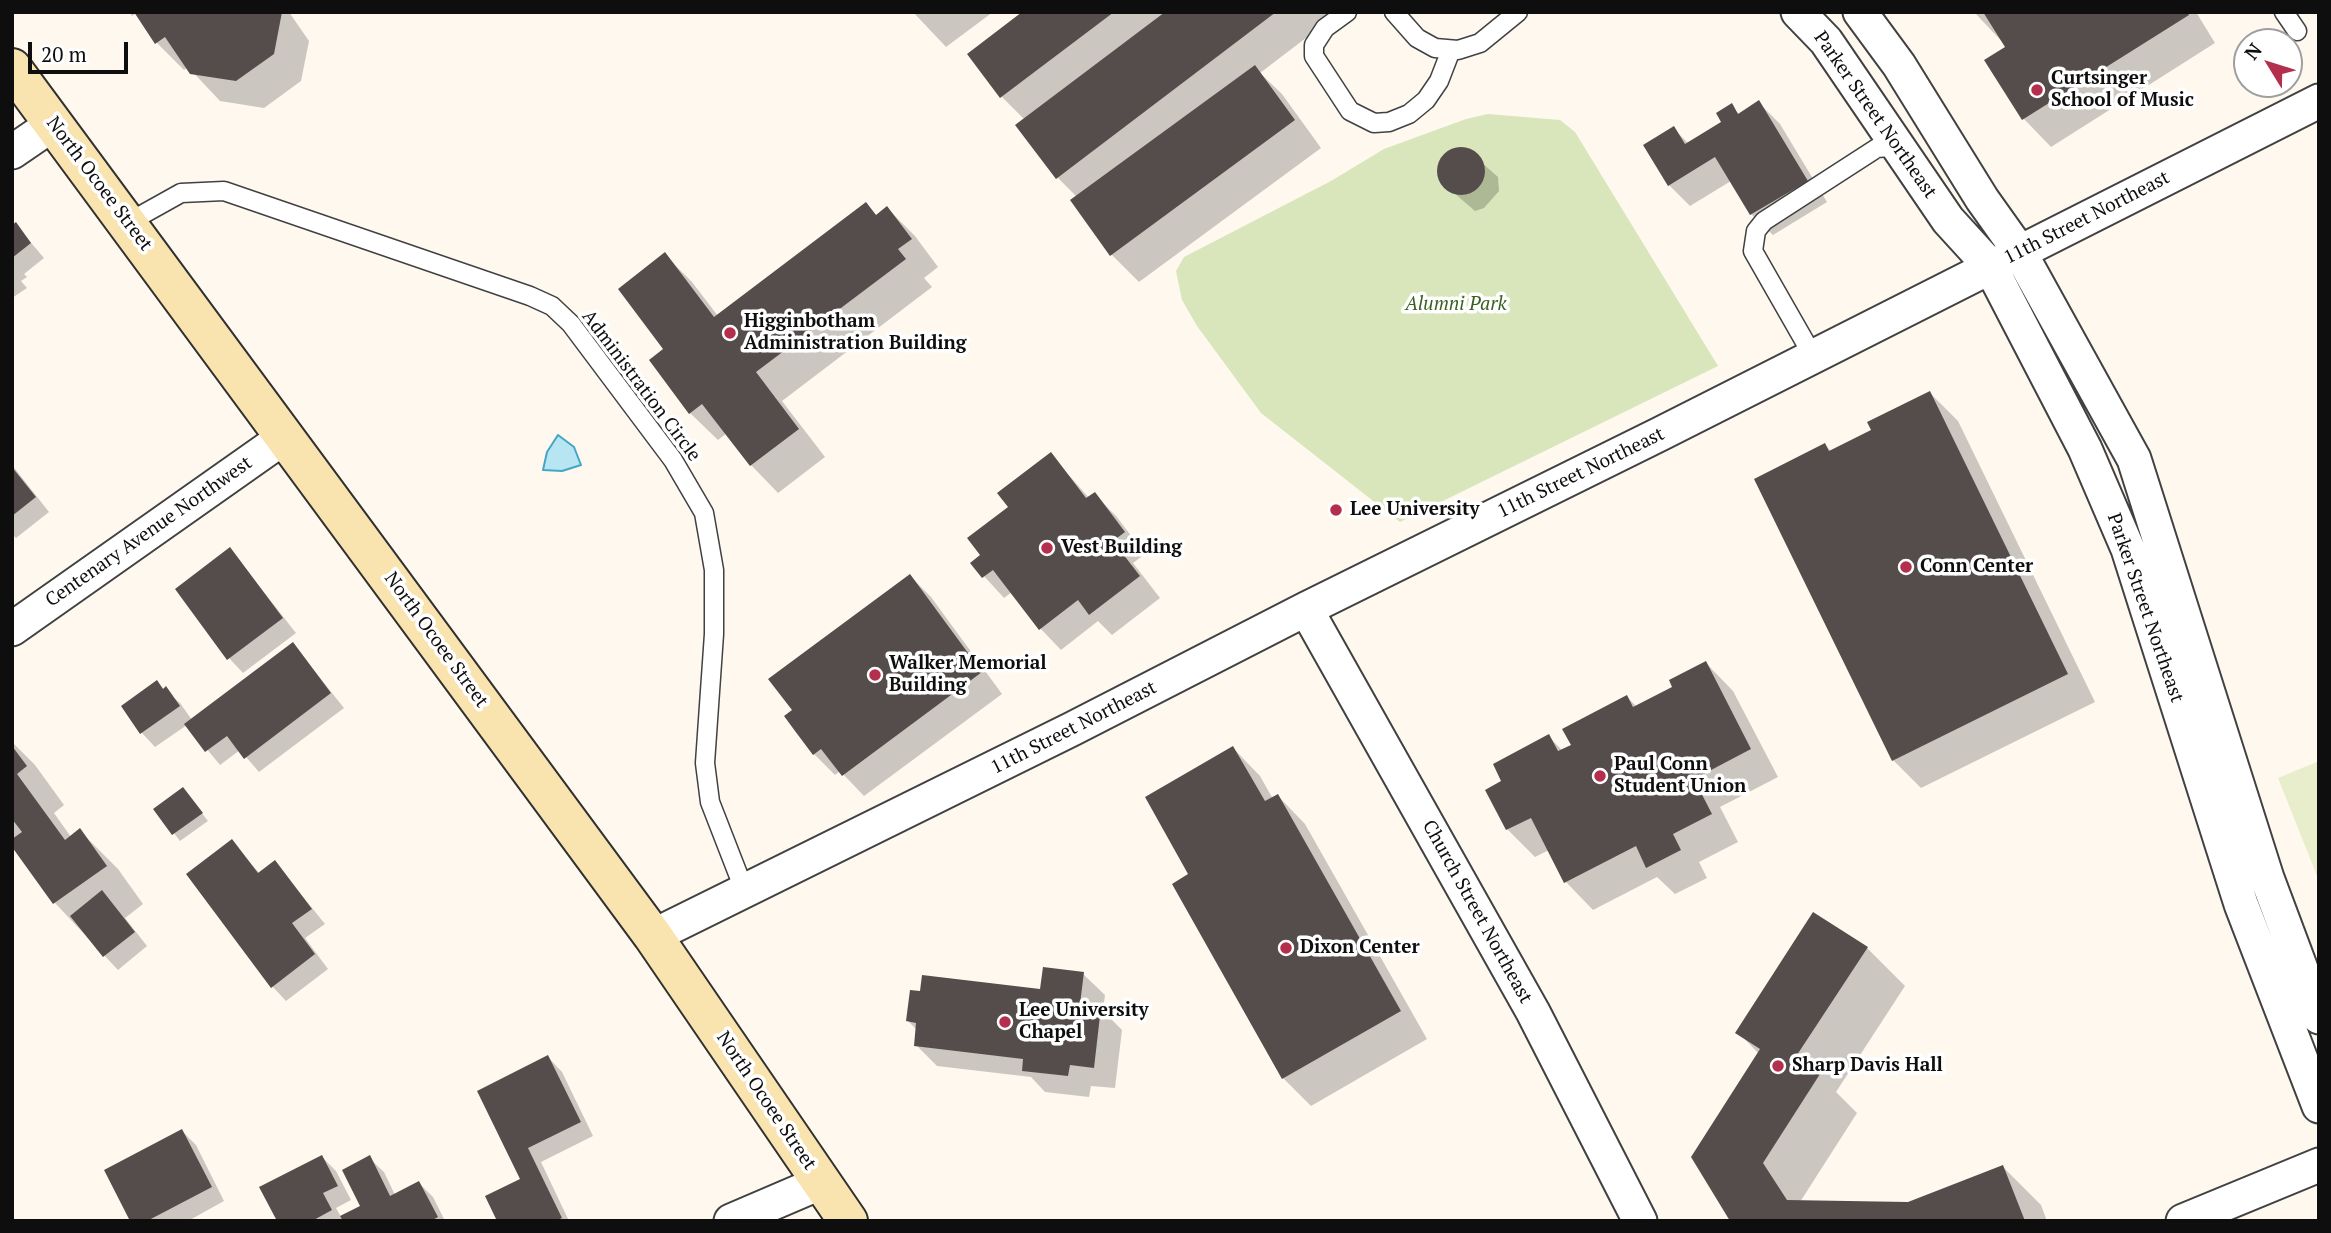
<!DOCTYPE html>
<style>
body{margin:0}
#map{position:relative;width:2331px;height:1233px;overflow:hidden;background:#fef8ef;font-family:"PT Serif",serif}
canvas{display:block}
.frame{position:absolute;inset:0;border:14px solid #0e0e0e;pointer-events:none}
.north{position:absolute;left:2233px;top:28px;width:70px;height:70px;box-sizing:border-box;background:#fff;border:2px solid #9f9f9f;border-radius:50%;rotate:308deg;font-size:19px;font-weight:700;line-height:28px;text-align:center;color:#0e0e0e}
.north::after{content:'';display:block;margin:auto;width:24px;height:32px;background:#b42f4d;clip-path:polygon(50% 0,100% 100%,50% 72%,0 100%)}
.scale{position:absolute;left:28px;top:42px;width:100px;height:32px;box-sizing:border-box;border:4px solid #0e0e0e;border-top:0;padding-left:9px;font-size:21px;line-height:24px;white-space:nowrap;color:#0e0e0e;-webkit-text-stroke:5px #fff;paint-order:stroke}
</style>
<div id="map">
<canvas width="2331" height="1233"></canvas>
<div class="frame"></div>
<div class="north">N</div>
<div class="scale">20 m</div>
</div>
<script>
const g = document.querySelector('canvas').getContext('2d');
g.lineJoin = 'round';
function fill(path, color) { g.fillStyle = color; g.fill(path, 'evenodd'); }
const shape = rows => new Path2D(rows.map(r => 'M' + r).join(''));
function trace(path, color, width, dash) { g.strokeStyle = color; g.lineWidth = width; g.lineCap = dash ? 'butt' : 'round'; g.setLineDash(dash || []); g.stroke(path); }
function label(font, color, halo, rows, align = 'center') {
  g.font = font + ' "PT Serif",serif'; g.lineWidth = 7; g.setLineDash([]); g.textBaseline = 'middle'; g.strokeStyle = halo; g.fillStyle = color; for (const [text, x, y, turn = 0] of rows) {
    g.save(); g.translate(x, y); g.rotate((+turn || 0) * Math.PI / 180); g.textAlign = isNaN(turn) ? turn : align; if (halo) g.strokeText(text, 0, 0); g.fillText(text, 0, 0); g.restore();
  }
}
const green = shape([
 [1488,114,1560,120,1575,132,1718,366,1400,522,1261,413,1197,326,1182,300,1176,271,1184,257,1331,181,1384,149,1466,119]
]);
const pitch = shape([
 [2319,761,2319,881,2278,778]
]);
const water = shape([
 [558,435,574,447,581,465,562,471,543,470,547,452,558,435]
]);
const shadow = shape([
 [129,12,289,12,309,41,301,81,264,108,220,101,188,67,184,70,156,42,136,13,132,16],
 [913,12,993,12,946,47],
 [1025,12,1340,12,1260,73,1282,94,1321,148,1139,282,1112,255,1077,197,1058,178,1018,126,1025,120,1002,97,969,55],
 [1974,12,2196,12,2215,43,2051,147,2024,119,1987,61,2008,48],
 [1759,103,1780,124,1827,202,1773,235,1751,214,1731,181,1690,206,1669,185,1673,128,1689,144,1724,122,1731,106,1740,115],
 [1465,148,1498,177,1499,191,1484,208,1475,211,1439,180,1438,167,1452,151],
 [866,204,877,216,887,208,915,236,938,267,924,278,932,287,782,401,825,457,778,493,751,465,727,433,718,440,690,413,666,349,665,255,692,282,718,316],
 [16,225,44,258,24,274,27,277,21,281,27,288,12,298,12,227],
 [1930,393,1958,421,2095,702,1921,788,1893,760,1825,445,1831,451,1873,430],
 [1051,455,1089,498,1094,494,1116,516,1145,554,1133,563,1160,598,1112,635,1098,621,1061,650,1040,628,1012,592,1004,598,973,564,983,556,1010,507],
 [12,465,49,512,16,538,12,534],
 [230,549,296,633,243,673,229,658],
 [910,576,931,597,1002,694,864,796,840,771,835,775,814,754,794,711],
 [293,644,344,708,259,772,240,750,220,765,187,725,155,747,141,732,157,683,180,703,192,720],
 [1706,663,1733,691,1778,777,1720,807,1738,842,1699,862,1707,878,1675,894,1657,877,1593,910,1566,882,1549,850,1535,857,1507,829,1504,782,1549,737,1563,751,1573,746,1627,697,1637,707,1675,688],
 [12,742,35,765,64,805,54,813,71,837,80,831,118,869,143,904,125,918,147,946,118,970,55,903,12,844],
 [1233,748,1260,776,1273,799,1278,796,1305,824,1427,1039,1311,1106,1283,1078,1191,875],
 [183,789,208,821,180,841,155,809],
 [232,842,260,874,275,862,325,924,305,938,328,969,286,1001,272,986],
 [1867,948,1905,986,1836,1092,1857,1113,1800,1202,1908,1204,2003,1167,2041,1205,2047,1221,1732,1221,1759,1054,1738,1032],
 [1083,974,1105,995,1103,1011,1122,1030,1115,1088,1091,1086,1089,1097,1045,1092,1031,1077,937,1066,916,1045,917,1030,908,1021,1042,991],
 [548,1057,562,1072,593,1136,541,1162,569,1221,499,1221,522,1179,479,1091],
 [182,1131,196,1145,224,1201,188,1221,132,1221],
 [322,1157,336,1171,351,1200,336,1208,341,1217,363,1206,369,1158,384,1172,395,1195,419,1183,433,1197,445,1221,279,1221]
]);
const building = shape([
 [134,12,282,12,274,54,236,81,190,74,165,37,155,44],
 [1022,12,1114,12,1000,98,967,54],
 [1165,12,1276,12,1056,179,1015,125],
 [1983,12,2187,12,2189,15,2022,120,1984,60,2005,47],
 [1255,65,1295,120,1110,256,1070,200],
 [1759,100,1808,181,1750,215,1715,157,1668,186,1643,145,1674,126,1685,144,1721,122,1716,113,1732,103,1738,114],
 '1437 171a24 24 0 1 1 48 0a24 24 0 1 1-48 0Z',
 [866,202,876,215,887,206,912,239,898,249,906,259,756,372,799,429,750,466,702,404,689,414,649,360,663,349,618,289,665,252,714,317],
 [16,222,31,243,12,258,12,225],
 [1930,391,2068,674,1892,761,1754,479,1825,443,1829,451,1871,430,1867,422],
 [1051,452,1086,498,1095,492,1125,532,1113,541,1140,576,1089,615,1078,600,1039,630,993,570,982,578,970,563,980,555,967,538,1008,507,997,493],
 [12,467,36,497,12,516],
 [230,547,283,618,227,660,175,589],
 [910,574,982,672,842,776,821,749,813,755,795,731,784,716,792,710,768,679],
 [293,642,331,693,244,759,227,736,205,752,184,724],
 [1706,661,1751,749,1694,779,1712,814,1673,834,1681,850,1646,868,1636,846,1564,883,1531,818,1506,830,1485,790,1501,781,1493,764,1549,734,1558,751,1571,745,1562,729,1627,695,1633,707,1672,687,1669,680],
 [157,680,163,689,166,686,180,706,140,734,121,706],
 [12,746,27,766,17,774,65,840,80,828,107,866,53,904,12,847,12,839,22,832,12,819],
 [1233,746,1265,801,1278,794,1401,1011,1282,1079,1172,884,1188,874,1145,797],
 [183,787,203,813,172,835,153,809],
 [232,839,258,873,275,860,312,909,292,923,315,954,271,988,186,874],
 [102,890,135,932,103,957,70,916],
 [1813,912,1868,947,1795,1058,1820,1074,1763,1163,1787,1200,1908,1202,2003,1165,2025,1221,1730,1221,1691,1157,1760,1049,1735,1033],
 [1043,967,1084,972,1080,1004,1101,1007,1094,1068,1070,1065,1068,1076,1022,1071,1023,1059,914,1046,916,1023,906,1021,910,990,920,991,922,975,1040,989],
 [548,1055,581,1122,528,1148,562,1218,555,1221,497,1221,485,1196,520,1179,477,1091],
 [182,1129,212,1187,147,1221,130,1221,104,1170],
 [322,1155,338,1186,323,1193,332,1210,312,1221,277,1221,259,1187],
 [370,1155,390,1196,419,1181,438,1217,431,1221,343,1221,340,1216,360,1206,342,1170]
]);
const lane = shape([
 [1347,12,1325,28,1314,45,1314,56,1350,111,1374,123,1389,122,1409,114,1426,100,1439,81,1451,50],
 [1394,12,1417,38,1435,48,1458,50,1480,43,1518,12],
 [2284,12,2297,31],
 [129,222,181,193,224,191,530,296,552,306,571,324,673,460,704,513,714,570,714,634,705,763,710,802,745,892],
 [1813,356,1753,251,1756,231,1764,221,1877,148,1900,146]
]);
const street = shape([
 [1798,12,1826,41,1948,220,1990,266,2085,449,2128,549,2241,904,2319,1106],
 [1860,12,1899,65,1982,199,2019,251,2134,459,2267,878,2319,1017],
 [12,152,53,124],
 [1306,609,1533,1012,1640,1221],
 [12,629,286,436],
 [653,936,1072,729,1306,609,1660,434,2319,101],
 [731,1221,822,1182],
 [2183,1221,2319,1165]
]);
const secondary = shape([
 [12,68,653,936,848,1221]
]);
const markers = [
 [2037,90,7,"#b42f4d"],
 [730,333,7,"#b42f4d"],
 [1336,510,7,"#b42f4d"],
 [1047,548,7,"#b42f4d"],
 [1906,567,7,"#b42f4d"],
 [875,675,7,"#b42f4d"],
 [1600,776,7,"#b42f4d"],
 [1286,948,7,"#b42f4d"],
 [1005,1022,7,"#b42f4d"],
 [1778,1066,7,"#b42f4d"]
];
const poiNames = [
 ["Curtsinger",2051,79],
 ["School of Music",2051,101],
 ["Higginbotham",744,322],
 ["Administration Building",744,344],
 ["Lee University",1350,510],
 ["Vest Building",1061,548],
 ["Conn Center",1920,567],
 ["Walker Memorial",889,664],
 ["Building",889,686],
 ["Paul Conn",1614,765],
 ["Student Union",1614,787],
 ["Dixon Center",1300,948],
 ["Lee University",1019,1011],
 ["Chapel",1019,1033],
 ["Sharp Davis Hall",1792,1066]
];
const streetNames = [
 ["Parker Street Northeast",1875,115,55],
 ["North Ocoee Street",99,184,53],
 ["11th Street Northeast",2087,218,-27],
 ["Administration Circle",641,386,53],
 ["11th Street Northeast",1581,473,-26],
 ["Centenary Avenue Northwest",149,532,-35],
 ["Parker Street Northeast",2145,608,71],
 ["North Ocoee Street",436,640,54],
 ["11th Street Northeast",1074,728,-27],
 ["Church Street Northeast",1477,912,61],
 ["North Ocoee Street",766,1101,56]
];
const parkNames = [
 ["Alumni Park",1456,305]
];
fill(green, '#d9e6bb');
fill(pitch, '#e8eecc');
fill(water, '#b7e6f2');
trace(water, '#43a7c4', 2);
fill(shadow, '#0003');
fill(building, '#554d4b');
trace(lane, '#414141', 21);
trace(street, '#414141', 37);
trace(secondary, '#303030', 42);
trace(lane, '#fff', 18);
trace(street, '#fff', 33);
trace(secondary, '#f9e4af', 38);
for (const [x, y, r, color] of markers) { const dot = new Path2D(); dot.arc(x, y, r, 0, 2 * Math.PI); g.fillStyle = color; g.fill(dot); trace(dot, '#fff', 2.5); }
label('bold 19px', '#0e0e0e', '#fff', poiNames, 'left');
label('19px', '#0e0e0e', '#fff', streetNames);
label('italic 19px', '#3a6122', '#fff', parkNames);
</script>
